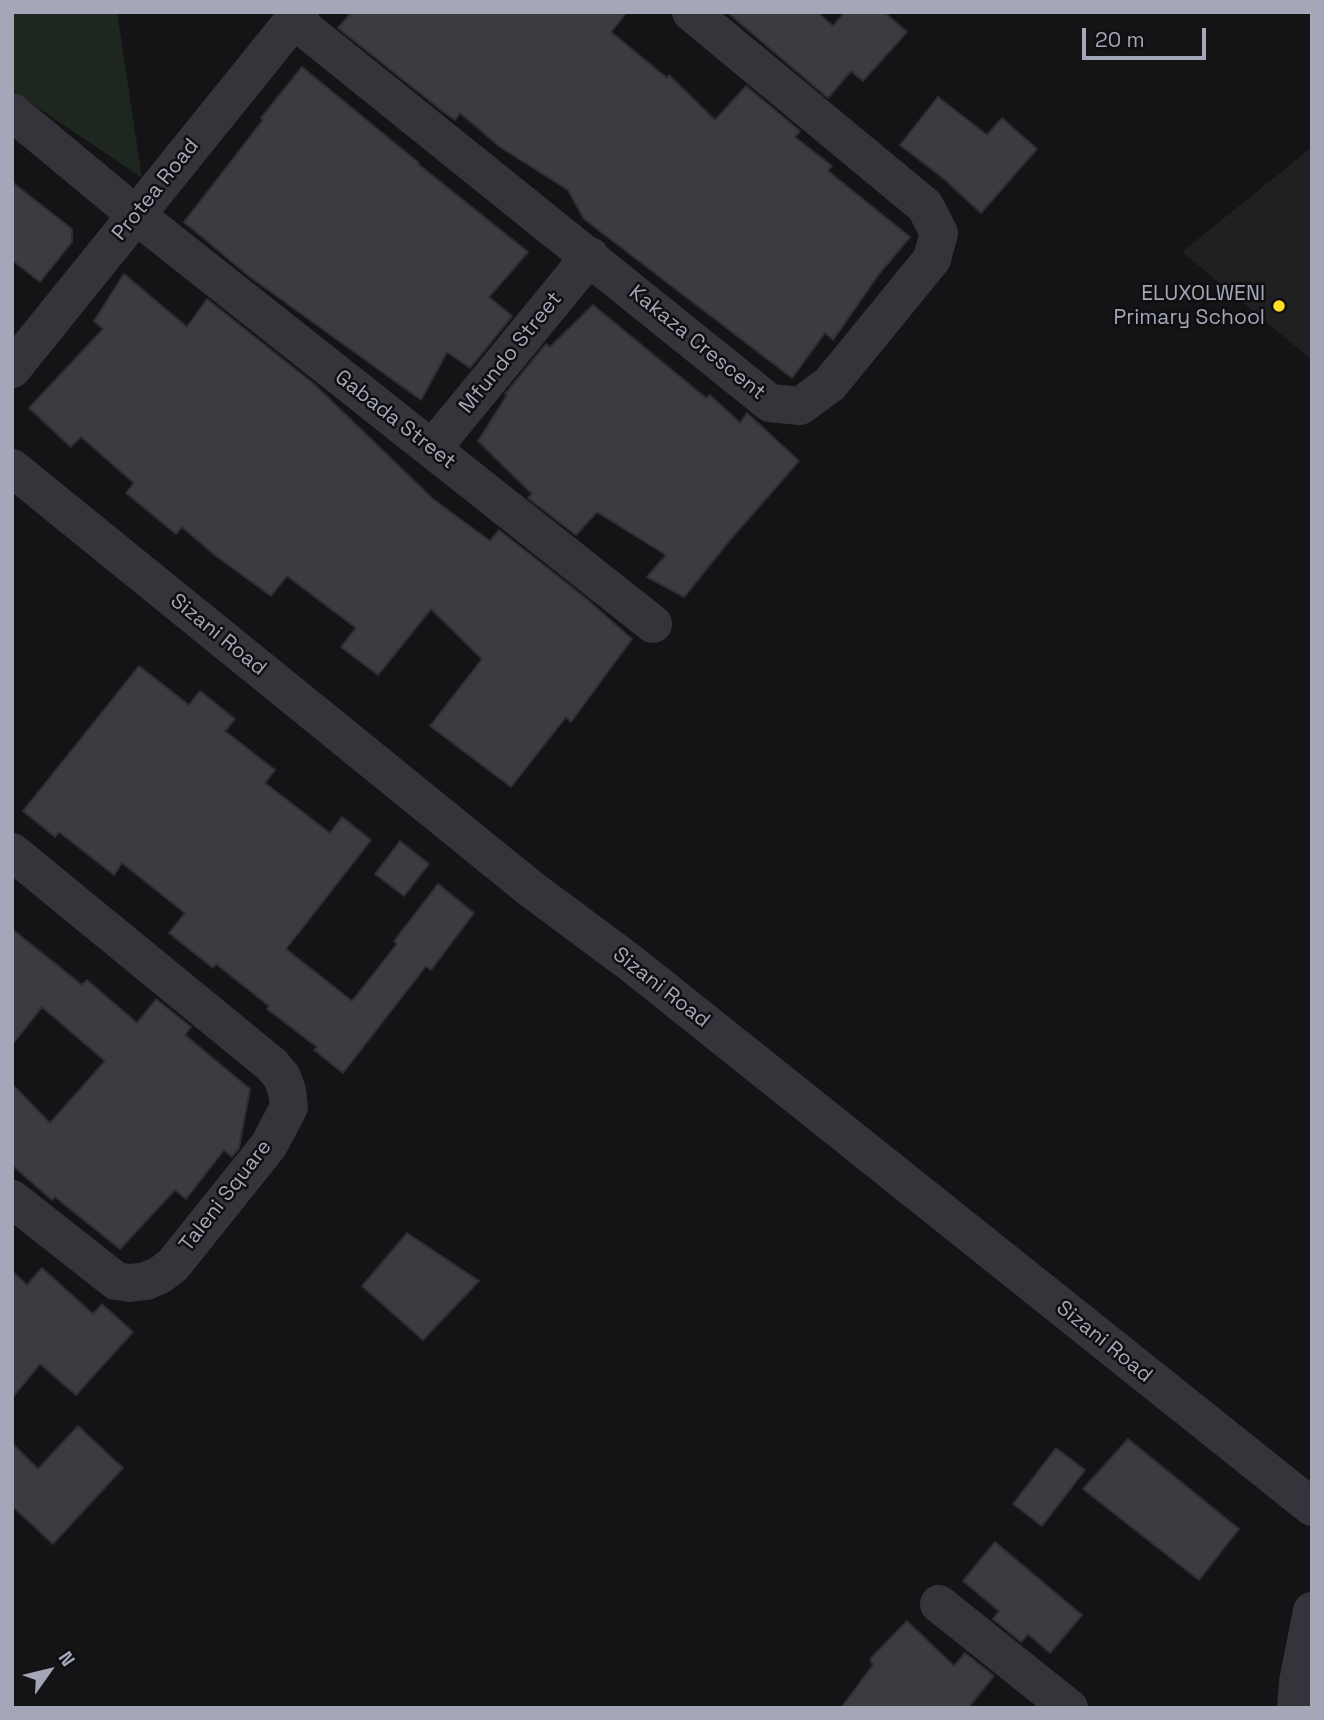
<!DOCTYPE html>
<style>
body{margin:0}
#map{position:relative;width:1324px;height:1720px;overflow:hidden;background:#141416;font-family:"Space Grotesk",sans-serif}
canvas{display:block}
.frame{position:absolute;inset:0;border:14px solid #a4a7b7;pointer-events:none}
.north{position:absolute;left:14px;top:1636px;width:70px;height:70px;-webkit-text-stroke:5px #0f0f11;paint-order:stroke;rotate:56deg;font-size:19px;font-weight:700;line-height:28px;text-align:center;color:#a4a7b7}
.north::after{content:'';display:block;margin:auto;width:24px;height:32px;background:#a4a7b7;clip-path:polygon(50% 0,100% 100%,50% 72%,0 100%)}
.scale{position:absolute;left:1082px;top:28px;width:124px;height:32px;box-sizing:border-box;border:4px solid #a4a7b7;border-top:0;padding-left:9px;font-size:21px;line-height:24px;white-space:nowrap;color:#a4a7b7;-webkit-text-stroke:5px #0f0f11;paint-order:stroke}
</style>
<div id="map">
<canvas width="1324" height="1720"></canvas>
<div class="frame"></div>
<div class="north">N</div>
<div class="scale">20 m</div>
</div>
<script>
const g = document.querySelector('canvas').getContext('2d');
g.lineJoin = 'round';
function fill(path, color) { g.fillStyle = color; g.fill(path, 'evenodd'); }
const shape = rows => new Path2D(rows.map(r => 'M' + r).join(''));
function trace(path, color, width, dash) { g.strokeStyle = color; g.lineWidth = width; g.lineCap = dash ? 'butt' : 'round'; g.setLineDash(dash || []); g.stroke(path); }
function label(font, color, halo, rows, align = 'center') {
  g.font = font + ' "Space Grotesk",sans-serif'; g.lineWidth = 5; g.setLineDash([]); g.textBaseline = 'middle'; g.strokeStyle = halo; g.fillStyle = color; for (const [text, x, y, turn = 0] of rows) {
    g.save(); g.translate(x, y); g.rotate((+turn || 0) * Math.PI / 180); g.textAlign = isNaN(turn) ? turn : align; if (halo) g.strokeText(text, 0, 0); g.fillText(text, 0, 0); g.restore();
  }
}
const built = shape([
 [1312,147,1312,360,1182,252]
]);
const green = shape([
 [12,12,117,12,142,178,12,90]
]);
const building = shape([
 [352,12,627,12,611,32,667,78,669,75,715,120,746,86,800,131,795,137,832,166,828,171,910,237,879,274,833,340,825,333,792,378,584,219,568,190,500,147,460,113,455,120,445,113,338,28,352,12],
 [727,12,817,12,833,26,845,12,884,12,907,32,863,81,851,71,828,98,727,12],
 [302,67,419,163,418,164,528,252,489,297,512,316,470,368,447,352,421,400,250,277,184,222,263,120,261,118,302,67],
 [938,97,987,135,1002,118,1037,149,981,213,944,179,900,145,938,97],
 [12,182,72,229,72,242,40,282,12,260,12,182],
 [124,274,187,327,207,299,315,385,433,499,490,541,499,530,583,596,632,639,571,722,566,717,511,787,430,726,482,659,431,609,378,675,341,647,356,628,287,576,271,596,216,556,182,527,176,534,126,493,134,483,81,437,71,447,29,408,103,329,94,321,124,274],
 [593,305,706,398,710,395,740,423,747,413,799,461,730,540,684,597,647,577,666,555,597,512,576,535,528,498,532,494,478,441,507,395,505,394,546,344,550,347,593,305],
 [139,666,189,705,200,691,235,719,225,731,275,770,265,783,330,833,342,817,371,840,286,949,352,1001,397,944,394,941,438,884,474,913,431,970,426,966,343,1073,314,1050,317,1047,267,1009,269,1006,216,964,213,968,169,933,185,913,122,863,114,875,59,832,55,837,23,811,139,666],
 [400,841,429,864,404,896,375,874,400,841],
 [12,929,82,985,87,980,137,1023,156,999,191,1027,185,1035,250,1089,239,1148,232,1157,224,1150,186,1199,175,1190,120,1249,55,1197,52,1200,12,1165,12,1084,50,1123,105,1061,42,1007,12,1045,12,929],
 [407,1233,479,1281,423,1340,362,1286,407,1233],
 [42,1268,93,1314,102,1304,133,1332,76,1395,40,1364,12,1398,12,1271,27,1285,42,1268],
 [78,1426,123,1468,53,1544,12,1506,12,1443,38,1469,78,1426],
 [1128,1439,1239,1529,1199,1580,1083,1489,1128,1439],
 [1056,1448,1085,1470,1042,1526,1013,1504,1056,1448],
 [995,1542,1082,1615,1050,1653,1028,1634,1021,1642,993,1619,999,1611,963,1581,995,1542],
 [907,1621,954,1666,965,1653,994,1676,968,1708,841,1708,873,1665,870,1659,907,1621]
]);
const minor = shape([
 [294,20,770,403,800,406,830,384,932,259,939,233,925,206,691,12],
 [12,112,136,215,653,624],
 [12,369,300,12],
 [432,449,590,256],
 [12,468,531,889,632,964,1312,1507],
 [12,852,272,1065,282,1077,287,1091,289,1107,269,1145,173,1265,160,1275,146,1281,130,1283,116,1281,12,1199],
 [939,1604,1069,1708],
 [1296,1708,1298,1682,1312,1611]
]);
const markers = [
 [1279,306,7,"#fede24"]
];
const streetNames = [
 ["Protea Road",156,190,-51],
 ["Kakaza Crescent",697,343,39],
 ["Mfundo Street",511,353,-51],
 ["Gabada Street",395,420,38],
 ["Sizani Road",218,635,39],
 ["Sizani Road",661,988,38],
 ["Taleni Square",226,1196,-52],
 ["Sizani Road",1104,1342,39]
];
const poiNames = [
 ["ELUXOLWENI",1265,294],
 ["Primary School",1265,318]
];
fill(built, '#202023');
fill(green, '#1e2620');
fill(building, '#3b3b41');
trace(building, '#2e2e32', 2);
trace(minor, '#35343b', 38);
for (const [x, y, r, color] of markers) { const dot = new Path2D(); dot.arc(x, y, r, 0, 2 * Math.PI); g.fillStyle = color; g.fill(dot); trace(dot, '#0f0f11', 2.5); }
label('21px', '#a4a7b7', '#0f0f11', streetNames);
label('21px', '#a4a7b7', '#0f0f11', poiNames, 'right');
</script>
